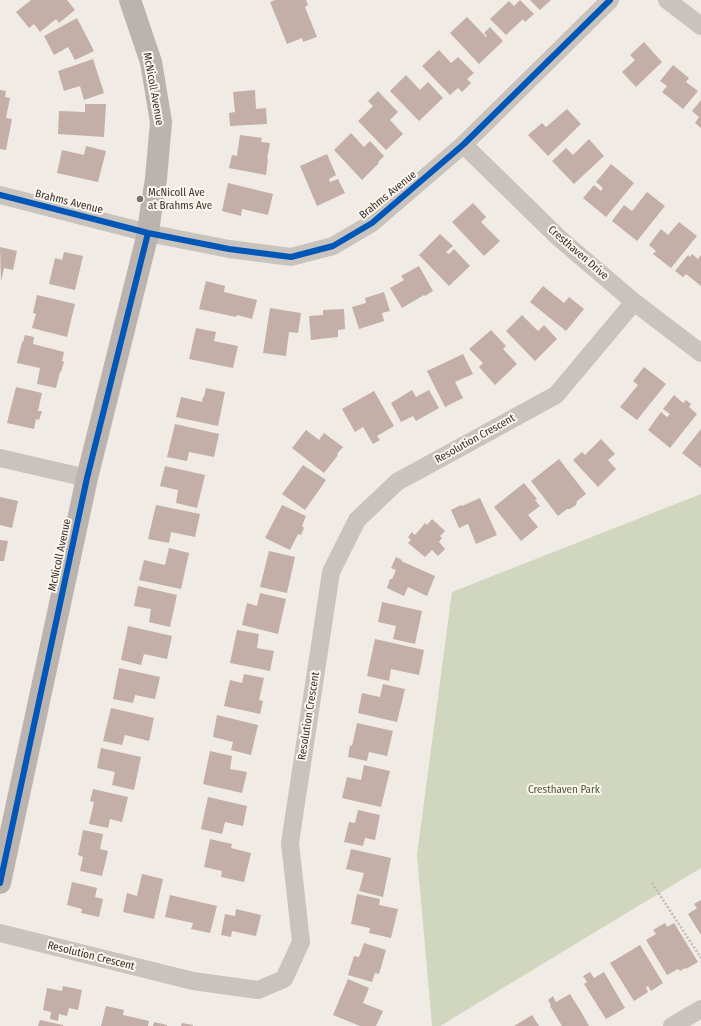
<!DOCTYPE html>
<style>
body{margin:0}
canvas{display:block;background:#f0ebe5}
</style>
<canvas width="701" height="1026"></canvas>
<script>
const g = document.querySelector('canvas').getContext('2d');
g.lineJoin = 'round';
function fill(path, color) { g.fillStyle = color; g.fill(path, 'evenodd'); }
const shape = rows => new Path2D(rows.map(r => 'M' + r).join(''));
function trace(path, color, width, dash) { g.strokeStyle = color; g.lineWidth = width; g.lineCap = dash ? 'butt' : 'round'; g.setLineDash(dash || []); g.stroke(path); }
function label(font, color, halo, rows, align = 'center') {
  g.font = font + ' "Fira Sans Condensed",sans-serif'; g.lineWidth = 4; g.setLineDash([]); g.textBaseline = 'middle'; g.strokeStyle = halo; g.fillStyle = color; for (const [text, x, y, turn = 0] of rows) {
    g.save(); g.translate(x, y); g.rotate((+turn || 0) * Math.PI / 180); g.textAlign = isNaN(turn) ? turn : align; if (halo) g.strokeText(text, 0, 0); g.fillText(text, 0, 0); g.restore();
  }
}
const green = shape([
 [701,494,701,868,440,1026,432,1026,417,855,452,592]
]);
const building = shape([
 [31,0,67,0,75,10,59,23,56,19,40,32,34,24,29,28,16,12],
 [275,0,306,0,308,5,305,7,317,37,303,42,302,38,287,44,270,2],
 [520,0,534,14,525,22,523,19,506,35,490,19,509,1,514,6],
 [530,0,551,0,540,10],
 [467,17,486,37,487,36,484,33,490,27,503,41,479,64,450,33],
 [77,18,94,51,75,60,68,47,54,55,44,36],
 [644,42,662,62,636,87,622,72,635,60,630,55],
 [439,50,451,63,458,57,474,73,467,79,471,83,462,92,458,88,450,95,422,66],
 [93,59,104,93,84,100,80,86,64,91,58,71],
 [673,65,689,78,686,82,698,91,683,109,662,92,667,86,660,81],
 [406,75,420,90,428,82,443,98,419,121,390,91],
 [0,90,6,91,5,97,10,98,6,118,12,119,6,150,0,149],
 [255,90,256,109,266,108,267,124,230,126,229,113,235,112,233,92],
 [378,91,398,112,390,120,403,134,386,150,358,121,373,106,368,101],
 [701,100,701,128,695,123,699,117,692,111],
 [85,104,106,104,104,137,58,134,59,111,85,112],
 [567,109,581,124,548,156,528,135,542,123,546,127],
 [351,133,364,147,370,141,384,156,378,162,379,163,362,180,334,150],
 [240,135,262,138,261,142,270,143,267,159,268,159,266,175,229,168,232,155,237,156],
 [589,139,604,156,574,184,552,161,566,148,573,155],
 [86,146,106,151,98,182,57,173,62,150,84,155],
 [327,154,336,175,329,179,330,182,338,179,345,193,317,206,300,166],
 [611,164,634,183,606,217,583,198,594,185,601,191,603,188,596,182],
 [228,183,273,194,268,215,242,209,241,216,222,211],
 [647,192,665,206,637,241,612,221,624,205,632,211],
 [473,203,486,217,481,222,500,241,484,256,452,222],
 [679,222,697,236,671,268,653,254,656,251,649,245,661,229,668,235],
 [440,234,453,246,446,252,449,254,454,249,470,266,449,286,419,255],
 [0,247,17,251,13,270,4,268,1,282],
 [64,252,83,256,75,290,49,284,55,258,62,260],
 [692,254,698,259,701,255,701,286,686,274,683,277,675,271,688,255,690,257],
 [419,266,433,291,425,296,424,295,402,308,390,288,404,280,401,276],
 [206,281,225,286,224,292,257,300,252,319,237,315,236,317,199,309],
 [543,286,564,303,569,297,584,309,566,331,530,302],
 [384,292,390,311,382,313,384,321,359,329,352,307,366,303,365,298],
 [37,295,75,304,67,337,32,328,36,314,33,313],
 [270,308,301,313,298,333,289,332,286,356,263,353],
 [344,309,345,329,338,330,338,337,311,340,309,316,323,315,323,310],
 [522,315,538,331,544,325,557,339,535,361,506,331],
 [196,328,216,332,214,341,238,346,233,368,189,359],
 [491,330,506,346,503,349,517,364,495,385,479,367,483,363,469,349],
 [25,335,34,337,33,344,64,352,62,361,64,362,61,372,60,372,56,388,37,384,40,368,17,363,22,342,23,342],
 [463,354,473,374,455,382,463,398,445,407,427,371],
 [644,367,666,384,637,420,620,407,638,385,633,381],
 [16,387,42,393,38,411,42,411,39,420,36,419,34,429,7,423],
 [206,388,225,392,218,426,176,417,181,397,202,402,203,397,204,397],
 [412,390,416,397,429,390,439,408,416,421,413,416,401,422,391,403],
 [374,391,394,426,377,436,380,440,373,444,363,427,355,432,342,409],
 [674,395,683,403,686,400,691,404,689,407,697,414,670,448,648,430,661,412,667,417,670,414,663,409],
 [175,424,219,434,214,457,189,452,187,461,167,457],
 [701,429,701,468,682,453],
 [306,430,319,440,324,433,343,447,337,454,338,455,324,473,292,448],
 [601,439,615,454,608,460,616,469,598,487,573,460,582,452,585,455],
 [559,459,586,494,577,501,576,505,570,509,567,509,558,516,531,481],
 [303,465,326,480,305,510,282,494],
 [165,466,205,475,197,508,176,503,178,490,160,486],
 [524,483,537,499,535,500,540,506,528,515,538,527,521,541,494,507],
 [0,497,18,501,12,528,0,525],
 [480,498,497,535,476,544,468,524,459,528,451,510,461,505,462,506],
 [156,505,200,514,195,537,171,532,169,543,148,539],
 [282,505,306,516,302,526,304,528,301,535,298,534,290,550,265,538],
 [432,519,445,531,440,536,442,538,439,542,445,549,438,556,432,550,425,557,408,543,411,540,408,537,412,532,415,535,425,523,427,525],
 [0,540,8,541,4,561,0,561],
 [169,548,189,553,181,589,139,580,144,560,165,565],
 [269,551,295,557,287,593,260,587],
 [396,557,402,560,401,561,435,576,427,596,408,587,404,596,387,588,390,579,392,579,396,570,391,568],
 [138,586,177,595,170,627,149,622,151,609,134,606],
 [260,593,286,599,278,634,242,625,247,603,257,606],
 [382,602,422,611,415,644,393,639,396,626,378,622],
 [128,626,172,636,167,659,144,654,141,665,121,660],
 [237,630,259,634,257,648,274,651,270,671,230,663],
 [375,639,424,650,419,675,391,669,389,681,367,676],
 [119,668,160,677,155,699,135,695,133,703,113,699],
 [244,674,264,678,259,700,263,701,260,714,224,706,230,680,242,683],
 [383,684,405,689,397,722,358,713,362,693,380,697],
 [111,708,154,718,149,741,125,735,122,745,103,741],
 [217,715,258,725,251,755,231,750,233,742,213,737],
 [357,723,393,731,387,756,369,752,367,761,348,757,350,745,352,746],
 [101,748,141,757,134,790,112,785,115,772,97,768],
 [210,751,232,756,230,769,247,772,242,793,203,784],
 [364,765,390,771,381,807,342,798,347,777,361,780],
 [93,789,128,797,122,822,110,819,108,828,89,824,94,802,90,801],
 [208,797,247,806,243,826,225,822,222,834,201,829],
 [358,810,380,815,375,840,365,838,363,846,344,842,349,822,355,823],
 [83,830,103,834,100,849,108,851,102,876,80,871,83,857,78,855],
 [210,839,232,844,231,848,251,853,244,882,221,877,222,871,204,867],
 [351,849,391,858,383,897,359,891,364,873,346,869],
 [142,874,163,879,154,919,123,912,127,893,137,896],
 [72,882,97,888,95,897,103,899,99,917,81,913,82,909,67,905],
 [357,894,380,899,379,905,398,909,391,938,369,933,370,928,351,924],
 [170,895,217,906,210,933,191,929,193,923,165,917],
 [701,900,701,935,688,914,697,908,694,904],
 [236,909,261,915,256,936,232,931,231,937,221,935,225,914,235,916],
 [665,923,667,927,674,923,698,962,686,969,685,968,680,971,678,969,667,975,646,940,656,934,653,930],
 [364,943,386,950,379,974,375,973,372,982,348,975,354,956,359,957],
 [640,945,663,983,651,991,648,986,646,987,648,992,634,1001,610,963],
 [590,972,594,978,604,972,625,1008,606,1019,584,984,587,982,583,976],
 [348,979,369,988,363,1003,383,1011,376,1026,360,1026,333,1015],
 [63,986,82,990,78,1010,69,1008,67,1016,59,1014,58,1021,50,1019,51,1012,43,1010,47,988,62,991],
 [570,994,580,1010,589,1026,562,1026,550,1006,551,1005,548,1000,553,996,556,1002],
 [106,1006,124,1010,123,1015,149,1021,148,1026,101,1026],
 [532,1015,539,1026,514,1026],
 [40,1020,63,1025,63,1026,38,1026],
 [154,1022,167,1025,167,1026,153,1026],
 [182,1023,193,1025,193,1026,181,1026]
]);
const path = shape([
 [652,883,701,958]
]);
const street = shape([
 [667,0,701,26],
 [464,144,471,152,559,238,634,302,701,353],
 [0,195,148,233,229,249,291,257,333,246,372,223,464,144,610,0],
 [0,458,87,478],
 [0,933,193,981,258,990,284,979,301,942,290,843,331,572,357,520,397,482,556,395,634,302],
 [672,1026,701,1009]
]);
const secondary = shape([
 [0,883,87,478,148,233,151,210,156,179,161,122,151,62,130,0]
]);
const cycleway = shape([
 [0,195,148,233,229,249,291,257,333,246,372,223,464,144,610,0],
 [0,883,87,478,148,233]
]);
const markers = [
 [140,199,4,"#7a716c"]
];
const streetNames = [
 ["McNicoll Avenue",153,89,80],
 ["Brahms Avenue",388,195,-39],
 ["Brahms Avenue",69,202,14],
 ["Cresthaven Drive",578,253,41],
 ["Resolution Crescent",475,439,-29],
 ["McNicoll Avenue",60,555,-78],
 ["Resolution Crescent",309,716,-81],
 ["Resolution Crescent",91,956,14]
];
const poiNames = [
 ["McNicoll Ave",148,193],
 ["at Brahms Ave",148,206]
];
const parkNames = [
 ["Cresthaven Park",564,790]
];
fill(green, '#d1d6bf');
fill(building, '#c3afa7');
trace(path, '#c2bbb6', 2.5, [2, 2]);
trace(street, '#c9c3be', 18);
trace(secondary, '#bab3ae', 22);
trace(cycleway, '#0057b8', 6);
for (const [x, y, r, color] of markers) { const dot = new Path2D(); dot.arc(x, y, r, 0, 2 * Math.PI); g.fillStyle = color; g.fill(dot); trace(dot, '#fbf5ee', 1.5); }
label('11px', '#3b302b', '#fbf5ee', streetNames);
label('11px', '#3b302b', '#fbf5ee', poiNames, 'left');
label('11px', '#4a5a2e', '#fbf5ee', parkNames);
</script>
